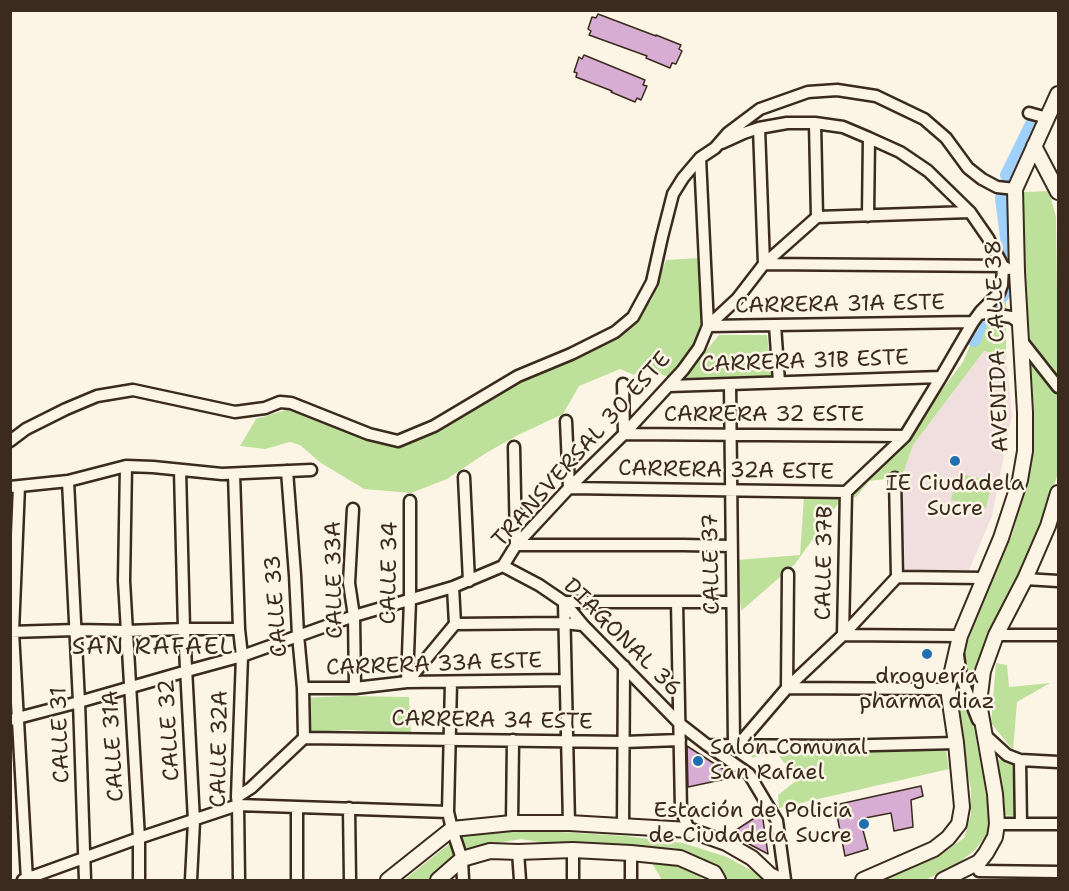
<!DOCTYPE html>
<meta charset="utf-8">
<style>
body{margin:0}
#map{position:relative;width:1069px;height:891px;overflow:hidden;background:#fcf5e5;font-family:"Shantell Sans",sans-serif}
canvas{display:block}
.frame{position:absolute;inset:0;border:12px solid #3b2a1e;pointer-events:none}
</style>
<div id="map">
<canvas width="1069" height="891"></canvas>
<div class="frame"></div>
</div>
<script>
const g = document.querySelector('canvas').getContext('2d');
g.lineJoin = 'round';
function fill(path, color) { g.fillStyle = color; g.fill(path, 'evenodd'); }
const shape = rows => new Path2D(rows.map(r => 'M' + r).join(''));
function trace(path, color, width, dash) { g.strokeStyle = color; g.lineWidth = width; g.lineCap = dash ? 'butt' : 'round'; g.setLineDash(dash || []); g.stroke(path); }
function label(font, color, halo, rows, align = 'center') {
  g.font = font + ' "Shantell Sans",sans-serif'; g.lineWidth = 5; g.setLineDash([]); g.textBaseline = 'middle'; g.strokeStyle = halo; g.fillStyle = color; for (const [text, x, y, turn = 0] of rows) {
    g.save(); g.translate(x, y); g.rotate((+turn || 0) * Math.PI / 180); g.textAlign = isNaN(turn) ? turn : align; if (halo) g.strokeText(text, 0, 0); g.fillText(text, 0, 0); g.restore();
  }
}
const built = shape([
 [984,351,1006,356,1012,415,992,516,969,570,905,571,902,477,913,445]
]);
const green = shape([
 [1049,191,1056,217,1058,358,1058,473,1030,560,976,685,974,728,988,805,990,823,987,834,975,850,956,865,925,880,879,880,936,858,964,838,971,815,971,789,961,741,954,683,985,592,1012,535,1028,481,1034,409,1020,212,1024,192],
 [699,258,701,335,693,354,668,377,643,367,634,375,620,369,579,386,563,414,518,435,486,453,447,479,411,493,364,489,321,463,300,445,290,442,265,449,240,446,256,419,296,407,396,443,506,386,556,364,630,327,652,299,666,260],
 [1006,297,1006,356,984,351,913,445,902,477,869,481,856,497,840,501,795,564,741,611,737,560,800,555,804,497,832,498,872,472,909,433,963,362,976,332],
 [719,335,767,335,772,378,684,378],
 [958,473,992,482,986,508,951,500],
 [996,663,1007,665,1009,687,1050,683,1017,702,1013,750,991,723],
 [347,696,409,697,411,733,349,730,307,732,305,698],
 [742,748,946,751,949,769,779,808,778,795,797,780,774,749,753,758],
 [995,759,1012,761,1016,816,1001,815],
 [511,829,625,836,683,843,727,857,756,873,763,880,727,880,718,868,675,848,539,842,521,839,466,848,428,880,404,880,463,833],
 [650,860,688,868,704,880,662,880]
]);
const canal = shape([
 [1007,175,1034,120],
 [1002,198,1010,260],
 [993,307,1008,288,1010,277],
 [974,340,981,321]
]);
const building = shape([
 [598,14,656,36,656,35,681,45,679,49,682,51,676,64,672,63,670,68,646,58,647,56,589,35,591,31,588,29,592,17,596,18,598,14],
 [584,55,645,80,643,85,647,86,641,100,637,98,635,102,611,92,612,91,576,77,577,73,574,72,579,57,582,59,584,55],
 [687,746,735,777,688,787,687,746],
 [921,786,923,796,911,800,913,827,894,831,891,813,860,819,868,849,845,856,835,805,921,786],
 [762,813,768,854,730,834,762,813]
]);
const minor = shape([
 [1029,113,1047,118],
 [815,123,817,217],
 [759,128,764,264,1003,266,1008,269],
 [722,143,744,133,759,128,787,123,815,123,843,127,869,138,900,152,928,171,970,212,988,238,1003,266,1002,285,999,293,981,311,973,322,941,377,905,436,846,492],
 [700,158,708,326],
 [868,216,869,138],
 [817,217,970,212],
 [979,314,986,313,1011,317,1020,323],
 [775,325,779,382],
 [708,326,973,322],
 [1021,340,1058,387],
 [623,384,624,434,905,436],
 [730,384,734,744],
 [669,386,941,377],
 [566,421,569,488,846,492],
 [10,441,26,429,66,409,97,396,133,390,235,412,265,408,280,402,291,403,369,434,398,441,434,426,518,376,571,354,615,332,633,317,652,282,662,237,673,194,683,178,700,158,715,148,728,133,760,109,808,92,837,90,876,96,924,119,946,138,968,168,982,179,997,187,1015,189],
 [514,447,516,545,683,545,731,546],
 [126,466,124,581,139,838,139,880],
 [180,470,184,629,194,821,191,880],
 [287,471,295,575,298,635,303,688,304,738],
 [234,474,239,629,242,656,237,797,238,805,239,880],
 [464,477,469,581],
 [895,478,897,577],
 [68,481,79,702,85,880],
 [19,486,13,632,27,880],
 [10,487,68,481,126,466,153,467,222,474,311,470],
 [846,492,843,635,960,636],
 [353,509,349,583,354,616,355,688],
 [503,566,539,585,564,602,583,625,680,724,707,745,833,746,956,743],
 [788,574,787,688,948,689],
 [897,577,984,578],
 [1025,579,1058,581],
 [453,587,455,624],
 [677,602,681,810,689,830],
 [455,624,564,623,583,625],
 [10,632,76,630,126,631,184,629,239,629],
 [996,635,1058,635],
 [958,655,961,677,978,720],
 [407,682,410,600,410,501],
 [407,682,455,624],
 [451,682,448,812,452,829,462,859,463,880],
 [303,688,355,688,407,682,565,680],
 [10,720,79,702,187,671,242,656,354,616,453,587,503,566,516,545,569,488,624,434,683,370,699,348,708,326,737,299,764,264,817,217],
 [984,734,1007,755,1020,760,1058,762],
 [304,738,624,742,680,740],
 [739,744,787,688,843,635,897,577],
 [707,745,749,774,777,821,785,880],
 [1020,760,1021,824],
 [237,797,251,788,304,738],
 [297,807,297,880],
 [349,808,350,880],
 [512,823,513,740],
 [569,823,564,602,732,602],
 [997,824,1058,824],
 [623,827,624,666],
 [518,852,520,880],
 [979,871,1058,872],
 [23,880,139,838,238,805,448,812],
 [573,880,573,850],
 [631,880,631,853]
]);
const tertiary = shape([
 [1034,146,1058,192],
 [388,880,452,829,512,823,569,823,689,830,726,843,752,858,770,875,780,880],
 [438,880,462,859,490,851,518,852,573,850,631,853,680,858,714,873,718,880],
 [863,880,934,849,948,838,959,824,962,807,956,743,948,689,960,636,1001,538,1020,480,1025,451,1025,412,1017,272,1015,189,1058,94],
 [943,880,979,862,986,853,995,837,997,824,995,794,979,703,983,671,996,635,1025,579,1048,526,1058,493]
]);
const markers = [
 [955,461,6,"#1f6fb2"],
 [927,654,6,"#1f6fb2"],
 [698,761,6,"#1f6fb2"],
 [864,824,6,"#1f6fb2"]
];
const streetNames = [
 ["CARRERA 31A ESTE",840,305,-1],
 ["AVENIDA CALLE 38",998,346,-92],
 ["CARRERA 31B ESTE",805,362,-2],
 ["CARRERA 32 ESTE",764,415],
 ["TRANSVERSAL 30 ESTE",582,450,-48],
 ["CARRERA 32A ESTE",726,471,1],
 ["CALLE 37B",825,563,-89],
 ["CALLE 37",712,564,-91],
 ["CALLE 34",390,573,-89],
 ["CALLE 33A",335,580,-91],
 ["CALLE 33",277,606,-94],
 ["DIAGONAL 36",622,638,45],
 ["CARRERA 33A ESTE",434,665,-2],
 ["CARRERA 34 ESTE",492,721,1],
 ["CALLE 32",170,730,-93],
 ["CALLE 31",61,735,-92],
 ["CALLE 31A",114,746,-93],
 ["CALLE 32A",220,749,-89]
];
const poiNames = [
 ["IE Ciudadela",955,484],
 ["Sucre",955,509],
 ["droguería",927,677],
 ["pharma diaz",927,702],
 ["Salón Comunal",710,748,"left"],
 ["San Rafael",710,773,"left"],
 ["Estación de Policia",852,811,"right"],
 ["de Ciudadela Sucre",852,836,"right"]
];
const neighbourhoodNames = [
 ["SAN RAFAEL",153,648]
];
fill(built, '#f1dfe0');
fill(green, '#bde09a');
trace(canal, '#9fd1fc', 14);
fill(building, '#d7add3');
trace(building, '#3b2a1e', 1.5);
trace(minor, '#3b2a1e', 15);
trace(tertiary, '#3b2a1e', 18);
trace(minor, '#fcf5e5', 10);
trace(tertiary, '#fcf5e5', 14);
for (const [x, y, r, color] of markers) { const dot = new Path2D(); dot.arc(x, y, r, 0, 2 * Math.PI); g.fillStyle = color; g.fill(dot); trace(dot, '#fcf5e5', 2); }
label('22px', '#3b2a1e', '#fcf5e5', streetNames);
label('22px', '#3b2a1e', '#fcf5e5', poiNames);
g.letterSpacing = '1.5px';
label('24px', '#3b2a1e', '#fcf5e5', neighbourhoodNames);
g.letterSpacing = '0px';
</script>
